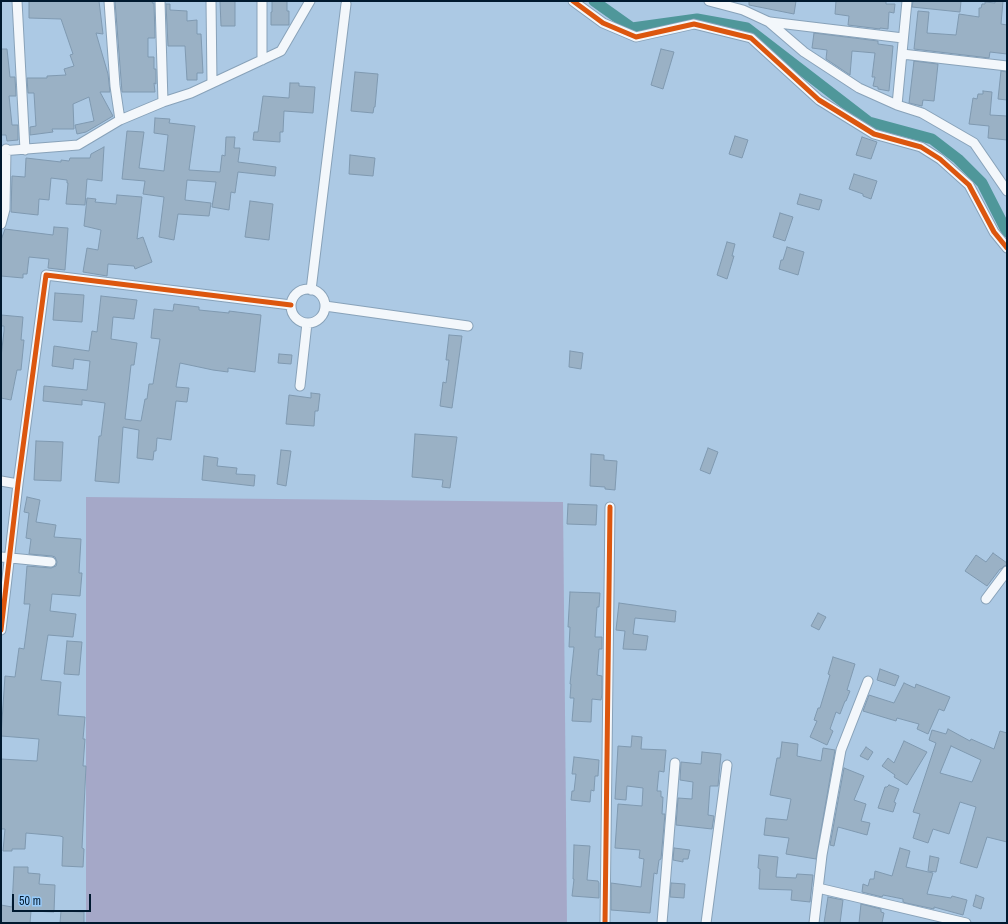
<!DOCTYPE html>
<style>
body{margin:0}
#map{position:relative;width:1008px;height:924px;overflow:hidden;background:#acc9e4;font-family:"Archivo Narrow",sans-serif}
canvas{display:block}
.frame{position:absolute;inset:0;border:2px solid #00192f;pointer-events:none}
.scale{position:absolute;left:12px;top:894px;width:79px;height:18px;box-sizing:border-box;border:2px solid #00192f;border-top:0;padding-left:5px;font-size:12px;line-height:14px;white-space:nowrap;color:#00192f;-webkit-text-stroke:3px #96cafa;paint-order:stroke}
</style>
<div id="map">
<canvas width="1008" height="924"></canvas>
<div class="frame"></div>
<div class="scale">50 m</div>
</div>
<script>
const g = document.querySelector('canvas').getContext('2d');
g.lineJoin = 'round';
function fill(path, color) { g.fillStyle = color; g.fill(path, 'evenodd'); }
const shape = rows => new Path2D(rows.map(r => 'M' + r).join(''));
function trace(path, color, width, dash) { g.strokeStyle = color; g.lineWidth = width; g.lineCap = dash ? 'butt' : 'round'; g.setLineDash(dash || []); g.stroke(path); }
const green = shape([
 [86,497,563,502,567,923,86,923]
]);
const canal = shape([
 [594,1,632,28,697,19,747,28,869,122,932,139,958,159,982,183,1007,232]
]);
const building = shape([
 [29,1,99,1,103,34,96,33,108,74,110,92,100,92,113,116,86,132,77,134,75,125,94,121,89,97,73,104,74,129,52,129,53,132,30,135,30,127,36,126,34,93,28,93,27,78,47,78,47,76,66,75,64,69,74,66,70,55,73,54,61,19,29,18,29,1],
 [115,1,153,1,152,3,154,3,155,38,148,38,148,57,154,57,154,69,156,69,156,84,154,83,155,92,122,92,115,1],
 [220,1,235,1,235,26,221,26,220,1],
 [272,1,287,1,287,11,289,11,289,25,271,25,271,12,272,12,272,1],
 [749,1,796,1,794,14,749,5,749,1],
 [836,1,886,1,886,4,895,4,894,13,889,12,888,29,880,28,880,29,848,25,849,16,835,14,836,1],
 [913,1,961,1,960,12,912,7,913,1],
 [995,1,1003,1,1001,24,1007,25,1007,54,990,52,989,58,914,49,918,11,929,12,927,33,956,35,959,14,979,17,979,8,981,8,982,4,985,4,985,2,995,3,995,1],
 [166,4,170,4,170,10,187,11,187,21,197,20,197,34,201,34,203,73,197,73,197,80,187,80,185,46,168,46,166,4],
 [814,33,878,41,878,44,893,46,889,91,878,89,878,87,873,86,875,77,872,77,875,53,852,51,850,75,826,59,827,50,812,48,814,33],
 [1,49,7,49,10,77,15,77,16,96,9,96,12,125,18,125,18,140,7,141,6,135,1,135,1,49],
 [661,49,674,52,663,89,651,85,661,49],
 [914,61,938,64,934,101,923,100,922,106,909,103,914,61],
 [1001,71,1007,72,1007,100,998,99,1001,71],
 [355,72,378,74,375,107,374,107,373,113,351,111,355,72],
 [290,83,299,83,299,86,315,87,313,113,284,111,283,132,280,132,280,142,253,140,254,132,258,132,263,96,289,98,290,83],
 [983,91,992,92,990,115,1007,116,1007,140,988,138,989,126,969,124,973,98,977,99,978,94,983,94,983,91],
 [155,118,170,119,169,123,195,126,189,170,220,172,222,155,225,156,226,137,235,137,234,148,240,148,238,162,276,167,275,176,238,172,235,193,231,192,229,210,212,207,216,182,187,180,185,200,211,203,209,216,178,214,174,240,159,237,164,197,143,194,145,181,122,179,127,131,144,132,139,168,164,171,168,135,154,133,155,118],
 [735,136,748,140,742,158,729,154,735,136],
 [862,137,877,142,871,159,856,155,862,137],
 [104,147,102,181,87,179,85,205,66,204,68,183,67,183,67,180,51,178,49,200,39,199,38,215,11,212,12,176,25,177,26,158,61,162,61,160,69,161,70,158,90,158,91,154,104,147],
 [350,155,375,158,373,176,349,174,350,155],
 [854,174,877,181,871,199,863,196,863,194,849,189,854,174],
 [800,194,822,200,819,210,797,204,800,194],
 [117,195,142,197,137,239,143,237,152,262,135,269,134,266,108,264,107,276,83,272,87,248,98,250,101,230,84,226,87,198,96,199,95,202,116,204,117,195],
 [250,201,273,204,269,240,245,237,250,201],
 [780,213,793,217,785,241,773,237,780,213],
 [54,227,68,228,65,270,48,268,49,259,29,257,27,274,23,274,23,278,1,276,1,240,5,229,53,235,54,227],
 [727,242,735,244,732,256,734,256,727,279,717,275,727,242],
 [787,247,804,252,798,275,779,269,781,260,783,260,787,247],
 [55,293,84,295,82,322,53,320,55,293],
 [101,296,137,300,134,319,113,317,111,339,137,343,134,365,131,365,125,419,141,421,145,399,147,399,149,384,153,384,160,339,151,338,154,309,173,311,174,304,199,307,199,310,229,313,229,311,261,315,255,372,228,368,228,372,213,370,180,363,176,387,189,388,187,402,176,401,171,440,157,438,156,451,154,451,153,460,137,458,139,430,123,427,119,483,95,481,99,436,101,436,105,403,82,400,82,405,43,401,44,386,87,390,90,361,74,359,73,369,52,366,54,346,89,351,92,331,97,332,101,296],
 [1,315,23,317,21,340,24,340,21,370,17,370,11,400,1,398,1,357,4,331,4,326,1,326,1,315],
 [449,335,462,336,452,408,440,406,443,382,446,383,449,360,446,360,449,335],
 [570,351,583,353,581,369,569,367,570,351],
 [279,354,292,355,291,364,278,363,279,354],
 [311,393,320,394,318,411,315,411,314,426,286,424,289,395,311,398,311,393],
 [415,434,457,437,450,488,442,487,443,480,412,477,415,434],
 [36,441,63,442,61,481,34,480,36,441],
 [708,448,718,452,710,474,700,470,708,448],
 [281,450,291,451,286,486,277,484,281,450],
 [591,454,604,455,604,460,617,461,615,490,605,489,605,487,590,486,591,454],
 [204,456,218,458,217,466,237,468,236,474,255,475,254,486,202,480,204,456],
 [27,497,40,500,36,522,56,525,54,537,81,539,79,573,82,573,80,596,52,594,50,611,76,614,73,637,48,635,41,680,61,682,58,715,85,717,83,739,85,739,83,766,86,766,82,848,84,849,83,867,62,866,63,837,60,836,26,833,25,849,12,849,12,851,3,851,5,829,1,829,1,759,37,761,39,739,1,736,5,676,15,677,19,648,24,649,30,604,24,604,27,566,51,568,56,566,57,562,55,557,52,556,29,554,31,539,26,538,29,513,24,512,27,497],
 [568,504,597,505,596,525,567,524,568,504],
 [993,553,1007,563,1007,565,1004,566,1001,569,1000,569,987,586,965,571,976,555,986,562,993,553],
 [570,592,600,593,599,607,597,607,595,637,602,637,602,649,599,649,597,675,602,676,602,694,601,700,592,699,591,722,572,721,574,698,570,698,571,684,570,684,574,647,569,647,570,627,568,627,570,592],
 [619,603,676,611,675,622,635,618,633,634,648,636,646,650,623,649,625,631,616,630,619,603],
 [818,613,826,617,819,630,811,626,818,613],
 [67,641,82,642,79,675,64,674,67,641],
 [833,657,855,664,847,690,850,691,846,701,845,701,840,714,836,712,830,729,833,731,827,745,810,737,817,721,814,720,818,708,820,708,830,675,828,674,833,657],
 [880,669,899,676,895,686,877,680,880,669],
 [904,683,915,688,916,684,950,697,944,711,939,709,928,734,917,729,919,724,897,718,896,721,863,711,869,695,894,703,904,683],
 [948,729,970,741,971,739,994,749,1000,731,1007,733,1007,842,987,837,977,868,960,863,976,807,960,802,949,834,933,829,928,843,913,838,920,814,913,812,936,743,929,740,932,730,946,734,948,729],
 [951,746,981,760,972,782,940,773,951,746],
 [632,736,642,737,641,749,666,750,664,772,659,771,657,791,661,791,661,797,663,797,662,814,665,814,661,859,659,860,657,874,654,873,650,913,611,910,611,883,641,887,644,859,639,858,640,850,615,848,618,804,642,806,643,788,627,786,626,800,615,799,618,746,631,747,632,736],
 [904,741,927,752,907,785,894,777,895,775,882,766,888,758,894,763,904,741],
 [782,742,798,744,797,756,821,761,823,748,835,750,816,859,786,854,789,838,764,835,766,818,787,820,791,799,770,795,777,758,780,758,782,742],
 [866,747,873,752,868,760,860,756,866,747],
 [702,752,721,754,718,786,710,786,708,815,714,816,712,829,676,825,678,798,692,799,693,782,680,780,681,762,701,764,702,752],
 [574,757,599,760,598,776,595,776,594,791,591,790,590,802,571,800,572,791,574,791,576,774,572,774,574,757],
 [844,768,864,776,854,800,866,804,861,821,870,823,867,835,838,827,834,846,830,845,844,768],
 [889,785,899,789,894,802,896,803,893,812,878,808,885,787,887,787,889,785],
 [574,845,590,846,587,880,598,881,599,883,599,898,572,896,574,879,573,879,574,845],
 [674,848,690,850,688,859,683,859,683,862,673,860,674,848],
 [900,848,910,851,906,867,933,873,927,894,951,898,952,896,967,900,963,915,934,907,934,909,906,903,903,902,903,899,883,895,882,897,862,892,863,884,868,886,870,879,874,879,875,871,892,876,900,848],
 [759,855,778,857,776,877,796,878,797,874,813,875,810,902,791,900,792,890,759,889,760,869,758,868,759,855],
 [930,856,939,858,936,872,928,871,930,856],
 [14,867,28,867,28,873,40,874,39,884,55,885,54,912,31,911,30,923,1,923,1,905,12,907,14,867],
 [671,883,685,884,684,898,670,897,671,883],
 [976,895,984,898,981,909,973,906,976,895],
 [828,897,843,900,840,923,824,923,828,897],
 [861,904,881,909,881,912,884,913,882,923,859,923,861,904],
 [61,911,84,912,84,923,60,923,61,911]
]);
const street = shape([
 [17,1,25,150],
 [109,1,115,86,120,120],
 [160,1,163,102],
 [211,1,212,83],
 [262,1,262,60],
 [573,1,603,23,636,37,694,24,751,38,819,100,874,134,921,147,940,159,969,185,994,232,1007,248],
 [709,1,743,10,769,22,804,52,859,88,897,105,922,113,974,143,1007,191],
 [770,22,903,38],
 [902,54,1007,66],
 [897,105,907,1],
 [1,151,78,145,120,120,163,102,191,93,281,51,310,1],
 [1,224,5,209,6,149],
 '291 306a17 17 0 1 1 34 0a17 17 0 1 1-34 0Z',
 [311,290,346,4],
 [325,306,468,326],
 [300,386,307,323],
 [1,481,18,484],
 [1,557,51,562],
 [986,599,1007,571],
 [1,630,18,484,46,275,291,305],
 [818,888,966,923],
 [605,923,610,507],
 [662,923,675,763],
 [706,923,727,765],
 [814,923,822,855,841,750,868,681]
]);
const cycleway = shape([
 [573,1,603,23,636,37,694,24,751,38,819,100,874,134,921,147,940,159,969,185,994,232,1007,248],
 [1,630,18,484,46,275,291,305],
 [605,923,610,507]
]);
fill(green, '#a5a8c8');
trace(canal, '#4f979a', 11);
fill(building, '#9ab1c5');
trace(building, '#7f99b0', 1);
trace(street, '#88a2b9', 11);
trace(street, '#f3f7fb', 9);
trace(cycleway, '#dc560e', 5);
</script>
